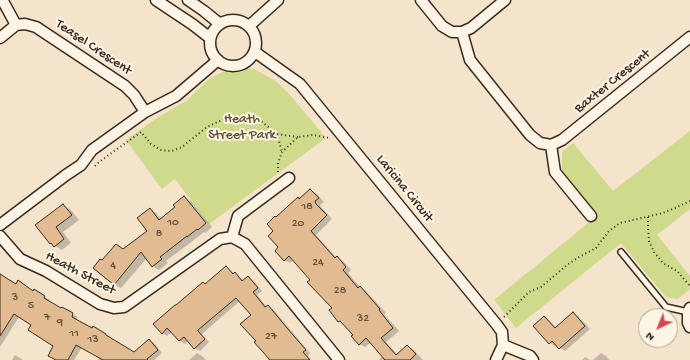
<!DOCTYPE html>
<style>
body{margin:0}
#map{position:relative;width:690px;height:360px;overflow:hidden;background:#f4e4cc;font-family:"Gochi Hand",sans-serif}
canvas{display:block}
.north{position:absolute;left:638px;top:308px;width:40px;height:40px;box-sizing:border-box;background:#fcf5e5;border:1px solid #afa495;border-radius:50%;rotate:223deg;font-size:11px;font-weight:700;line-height:16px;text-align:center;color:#3b2a1e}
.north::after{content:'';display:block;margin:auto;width:14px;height:18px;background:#d1495b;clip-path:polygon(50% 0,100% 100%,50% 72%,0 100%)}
</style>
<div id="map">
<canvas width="690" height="360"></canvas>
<div class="north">N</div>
</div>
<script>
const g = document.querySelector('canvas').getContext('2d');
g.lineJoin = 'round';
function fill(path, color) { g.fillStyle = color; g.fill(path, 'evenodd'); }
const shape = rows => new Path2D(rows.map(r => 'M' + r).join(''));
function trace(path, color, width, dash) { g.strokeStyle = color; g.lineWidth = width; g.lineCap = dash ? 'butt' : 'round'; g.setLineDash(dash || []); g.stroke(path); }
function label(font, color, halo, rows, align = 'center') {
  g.font = font + ' "Gochi Hand",sans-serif'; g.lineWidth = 4; g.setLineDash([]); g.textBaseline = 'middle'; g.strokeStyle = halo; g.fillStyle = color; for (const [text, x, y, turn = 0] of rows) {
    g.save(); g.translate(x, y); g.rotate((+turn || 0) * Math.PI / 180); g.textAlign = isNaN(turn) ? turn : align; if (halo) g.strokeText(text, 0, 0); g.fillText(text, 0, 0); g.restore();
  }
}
const green = shape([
 [233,67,254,69,276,81,291,96,326,138,209,224,175,179,162,189,126,140,157,118,186,101,210,78],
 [690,131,690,209,657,235,690,276,690,289,678,299,666,297,621,243,516,328,494,300,598,215,562,171,562,152,573,143,613,191]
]);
const shadow = shape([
 [310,190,316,193,324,202,320,205,322,208,332,219,316,235,337,258,343,261,351,270,348,273,360,287,366,291,386,313,384,314,399,331,386,342,398,355,407,346,413,349,423,360,379,360,383,356,371,342,365,347,359,344,354,335,345,324,339,321,333,308,311,280,294,260,290,263,284,260,274,231,276,218],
 [184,197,191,201,212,227,205,233,204,232,194,240,166,261,168,263,159,270,153,266,147,258,121,288,115,285,94,268,102,261,124,250,149,231,150,209,156,213,161,219,176,207],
 [63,205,71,210,79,220,63,232,71,243,62,250,50,243],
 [226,268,231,271,234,274,235,274,240,277,244,281,248,277,253,280,262,291,257,295,267,307,268,306,273,309,310,353,308,356,311,360,267,360,270,358,257,341,252,315,240,301,203,333,202,335,209,342,200,351,194,348,188,341,185,344,180,341,172,332,167,336,162,333,206,285],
 [0,275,15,285,39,294,50,300,49,301,61,309,62,308,78,317,76,320,92,330,93,327,134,353,149,340,154,343,162,353,154,360,98,360,100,357,82,347,74,360,59,360,54,345,32,325,19,317,0,347],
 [573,313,578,316,590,329,565,351,560,348,556,344,555,346,550,343,544,318,550,321,556,328],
 [197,353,202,356,206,360,189,360],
 [601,353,606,356,609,360,593,360],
 [15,355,20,358,23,360,12,360],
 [585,357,590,360,582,360]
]);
const building = shape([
 [310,189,319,198,315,201,316,204,327,215,311,231,335,258,337,256,346,267,343,270,358,288,360,286,380,309,379,310,393,328,381,338,396,355,407,345,416,354,410,360,385,360,366,338,359,345,351,336,353,335,340,321,338,322,329,310,332,308,307,282,310,280,289,256,284,261,275,251,278,247,268,236,273,231,267,224,275,216,276,217,298,197,299,199,310,189],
 [184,196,206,223,198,230,197,229,187,237,187,236,160,257,162,259,152,267,141,252,114,285,93,268,100,259,102,260,116,244,123,249,147,231,137,218,150,208,159,220,175,207,173,205,184,196],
 [63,204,72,215,56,227,64,239,54,247,51,243,50,244,35,225,63,204],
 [226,266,233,274,235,272,242,281,248,276,258,288,253,292,265,307,268,305,287,328,306,350,303,352,310,360,270,360,254,342,256,341,240,324,251,315,236,298,198,330,198,331,205,339,194,349,184,337,179,341,167,328,162,334,153,324,175,305,176,305,203,282,205,284,226,266],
 [0,274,16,284,18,280,33,291,34,289,45,296,44,298,61,308,62,307,73,313,72,317,92,328,93,326,106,334,106,335,134,352,149,339,158,350,147,359,148,360,103,360,76,345,68,360,56,360,48,356,53,346,28,330,31,325,14,314,0,336,0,274],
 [573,312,585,326,559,349,552,341,549,344,533,326,544,316,555,328,573,312]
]);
const path = shape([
 [277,134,282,152],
 [95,166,99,162,141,132,151,144,161,150,172,151,182,147,207,127,222,120,234,116,247,117,261,121,277,134,298,137],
 [278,172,278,163,282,152,298,137,313,135,330,138],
 [648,217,648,226,649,241,654,252,663,263,677,271,690,286],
 [504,317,529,292,541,287,567,265,579,257,596,248,609,231,620,223,663,213,675,208,690,201]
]);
const service = shape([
 [621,252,666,307,688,312]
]);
const minor = shape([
 [1,0,4,3,16,25],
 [156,0,192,24,210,38],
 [188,0,204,11,220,24],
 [421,0,442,26,452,32,462,32,471,28,505,0],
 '210 43a23 23 0 1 1 46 0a23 23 0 1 1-46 0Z',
 [249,26,278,0],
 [462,32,470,60,530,135,540,143,551,145,562,140,690,37],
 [0,38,16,25,25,24,36,27,125,86,134,95,145,112],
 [255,52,300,84,497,325,502,332,503,345,496,360],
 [551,145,555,172,591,216],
 [0,225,66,175,81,165,92,150,145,112,176,96,218,60],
 [0,236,20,259,46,271,100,304,114,308,124,307,220,239,232,237,245,244,339,360],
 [232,237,238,216,289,178],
 [690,308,688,312,688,323,690,327],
 [503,345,530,356,533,360]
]);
const numberNames = [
 ["18",307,207],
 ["10",173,223],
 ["20",298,224],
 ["8",159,234],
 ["24",318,263],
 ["4",113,266],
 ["28",340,291],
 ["3",15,298],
 ["5",31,306],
 ["7",47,318],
 ["32",363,319],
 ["9",60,323],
 ["11",74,334],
 ["27",271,337],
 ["13",93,340]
];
const streetNames = [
 ["Teasel Crescent",93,48,34],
 ["Baxter Crescent",613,82,-39],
 ["Laricina Circuit",404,189,51],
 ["Heath Street",80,274,28]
];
const parkNames = [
 ["Heath",242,120],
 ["Street Park",242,136]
];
fill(green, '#cfda8d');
fill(shadow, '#0003');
fill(building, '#e1bc92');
trace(building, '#3b2a1e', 1);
trace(service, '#3b2a1e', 8);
trace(minor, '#3b2a1e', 13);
trace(path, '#3b2a1e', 2, [1, 3]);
trace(service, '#fcf5e5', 5);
trace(minor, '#fcf5e5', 10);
label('12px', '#644e3b', null, numberNames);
label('14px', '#3b2a1e', '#fcf5e5', streetNames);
label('14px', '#60563a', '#fcf5e5', parkNames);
</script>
